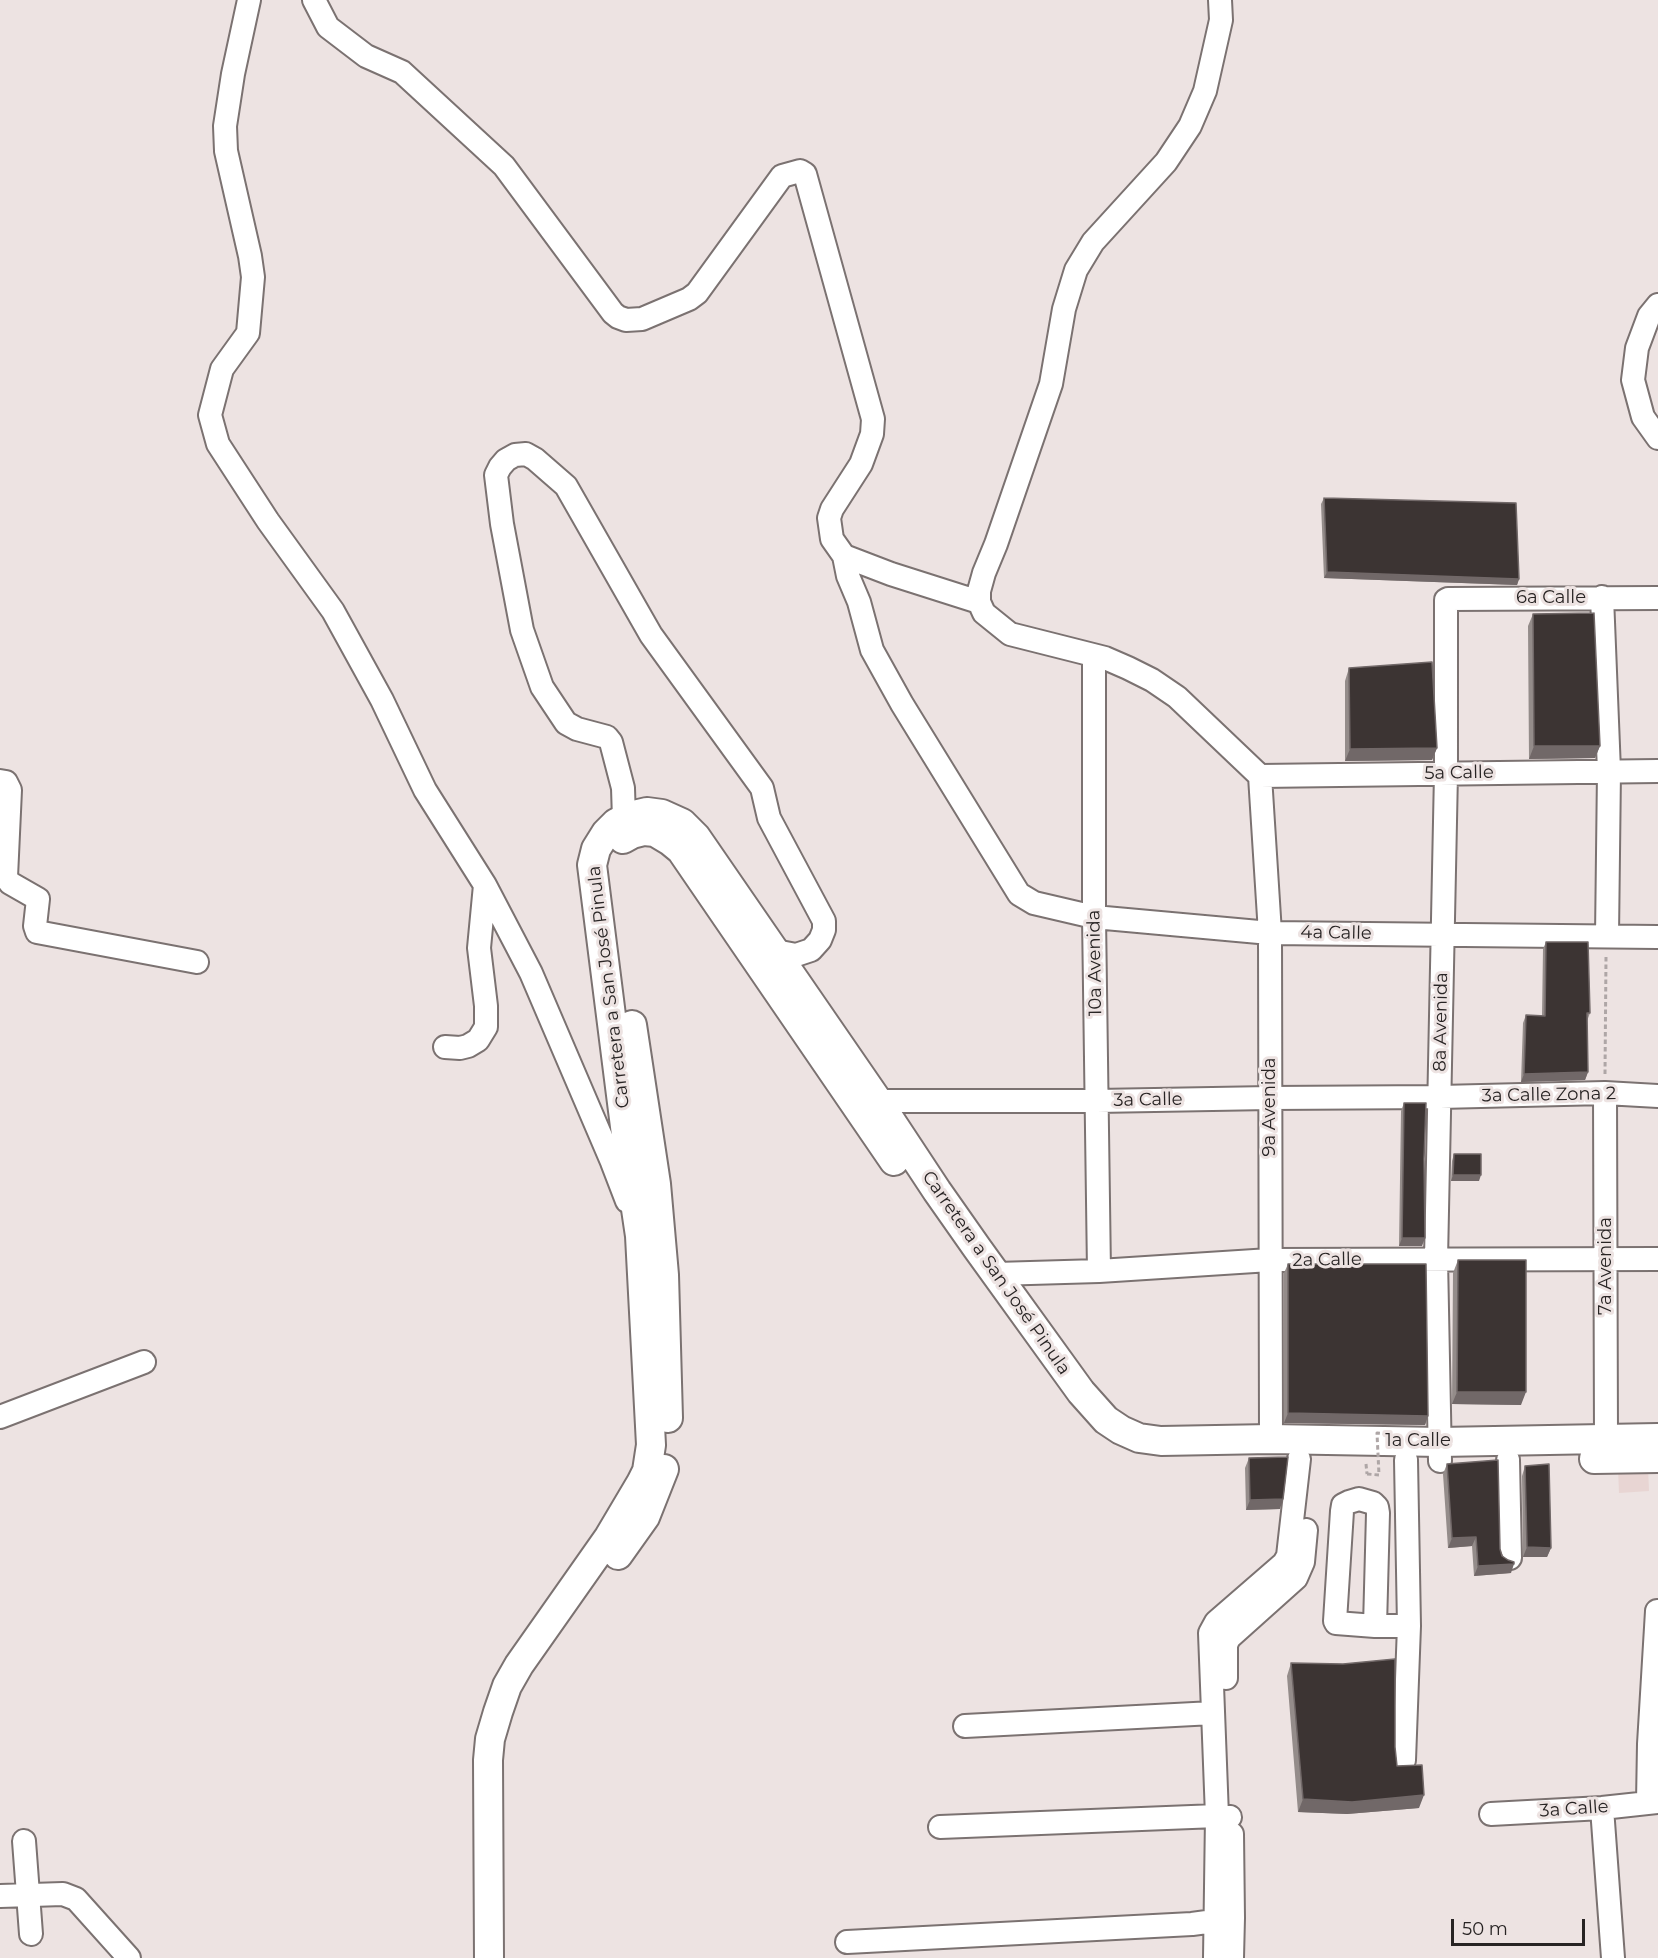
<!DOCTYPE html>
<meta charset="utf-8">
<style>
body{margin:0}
#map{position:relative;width:1658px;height:1958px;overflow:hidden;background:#ede3e2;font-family:Montserrat,sans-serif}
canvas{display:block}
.scale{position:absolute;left:1451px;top:1919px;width:134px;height:27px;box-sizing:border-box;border:3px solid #282424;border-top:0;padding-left:8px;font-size:18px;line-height:21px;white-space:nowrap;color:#282424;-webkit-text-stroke:4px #ede3e2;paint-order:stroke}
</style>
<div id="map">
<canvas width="1658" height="1958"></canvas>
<div class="scale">50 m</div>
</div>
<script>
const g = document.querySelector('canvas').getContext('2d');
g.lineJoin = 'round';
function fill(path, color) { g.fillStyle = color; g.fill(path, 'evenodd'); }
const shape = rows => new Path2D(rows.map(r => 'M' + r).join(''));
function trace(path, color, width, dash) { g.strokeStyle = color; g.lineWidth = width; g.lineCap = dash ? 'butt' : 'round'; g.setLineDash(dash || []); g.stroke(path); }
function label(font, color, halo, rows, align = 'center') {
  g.font = font + ' Montserrat,sans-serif'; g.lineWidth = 6; g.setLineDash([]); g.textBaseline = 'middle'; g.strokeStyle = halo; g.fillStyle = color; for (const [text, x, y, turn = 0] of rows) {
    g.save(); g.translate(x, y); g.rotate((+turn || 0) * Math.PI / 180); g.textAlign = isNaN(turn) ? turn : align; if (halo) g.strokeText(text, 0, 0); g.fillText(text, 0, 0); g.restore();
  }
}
const built = shape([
 [1648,1467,1649,1491,1619,1493,1618,1468]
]);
const path = shape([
 [1605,1074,1606,957],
 [1366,1464,1367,1474]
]);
const minor = shape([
 [249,0,233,74,225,126,226,151,250,256,253,277,248,333,222,369,210,415,218,444,268,521,333,611,382,700,425,790,485,885,531,973,612,1162,627,1201],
 [314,0,328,27,366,56,402,72,504,166,613,313,618,317,626,320,642,319,689,299,697,293,782,176,800,171,805,174,873,419,872,434,861,464,832,509,829,518,832,539,844,556,848,576,859,602,872,650,902,704,1019,894,1034,903,1094,917,1270,933,1658,937],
 [1220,0,1221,20,1205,91,1190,126,1166,162,1093,242,1076,270,1064,309,1051,384,996,544,984,573,979,591,979,602,984,613,1010,634,1105,658,1128,668,1152,680,1177,697,1260,776],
 [1658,305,1649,316,1637,348,1633,380,1643,417,1658,438],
 [844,556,891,574,979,602],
 [1602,597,1609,771,1607,936],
 [1094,656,1094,917,1099,1271],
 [1260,776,1270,933,1271,1439],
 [1260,776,1658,771],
 [0,781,6,782,10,790,6,877,10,883,38,899,35,926,37,932,197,962],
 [624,819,623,788,611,742,607,737,577,729,566,723,542,687,522,630,502,524,496,475,500,467,506,460,515,455,526,454,535,459,566,486,651,635,762,788,769,818,824,921,824,930,820,940,811,950,796,955,775,951],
 [445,1047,460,1048,468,1046,478,1040,486,1027,486,1006,479,948,485,885],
 [1605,1093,1606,1439],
 [866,1103,878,1101,1097,1101,1270,1098,1440,1097,1605,1093,1658,1096],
 [996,1274,1099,1271,1270,1260,1658,1259],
 [0,1417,144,1362],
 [1508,1460,1510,1558],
 [1440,1461,1436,1259,1446,773,1446,600,1448,599,1658,598],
 [1375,1626,1378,1513,1377,1507,1373,1503,1359,1499,1349,1502,1343,1505,1342,1511,1335,1621,1336,1623,1375,1626,1409,1626],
 [1226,1678,1226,1645,1229,1638,1296,1578,1303,1562,1306,1530],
 [965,1726,1213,1713],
 [1404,1760,1409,1626,1406,1460],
 [1648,1802,1649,1744,1657,1611],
 [1602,1808,1613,1958],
 [1491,1814,1602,1808,1658,1802],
 [940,1827,1217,1816,1230,1817],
 [24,1841,31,1934],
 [0,1896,63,1894,76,1899,129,1958],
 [847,1942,1192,1924,1229,1919],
 [1215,1958,1217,1816,1210,1633,1216,1622,1284,1563,1288,1556,1299,1459],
 [1232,1958,1233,1918,1232,1834]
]);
const major = shape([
 [623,839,632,834,644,831,655,832,670,841,681,850,894,1161],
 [632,1025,656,1184,664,1275,668,1418],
 [1594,1459,1658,1458],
 [618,1555,645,1517,664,1469],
 [489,1958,488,1760,490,1739,498,1712,507,1686,519,1665,609,1537,641,1483,647,1471,651,1445,640,1236,632,1182,592,865,596,849,606,833,616,823,630,816,647,812,662,814,682,823,696,837,875,1097,937,1191,977,1248,1081,1392,1106,1420,1121,1430,1139,1438,1161,1441,1271,1439,1440,1442,1658,1438]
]);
const pathBridge = shape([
 [1367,1474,1379,1475,1377,1433,1389,1434]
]);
const wall = shape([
 [1324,498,1519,579,1517,585,1324,578,1321,504],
 [1533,614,1600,746,1595,758,1529,759,1528,626],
 [1349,668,1437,748,1432,760,1345,761,1345,681],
 [1546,942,1590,1013,1587,1021,1588,1072,1585,1080,1521,1082,1523,1023,1526,1015,1542,1016,1543,949],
 [1404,1103,1424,1159,1422,1246,1399,1246,1401,1111],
 [1454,1154,1479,1181,1451,1181,1452,1161],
 [1458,1260,1521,1405,1452,1404,1453,1273],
 [1288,1264,1428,1416,1425,1425,1284,1423,1284,1273],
 [1249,1458,1280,1509,1246,1510,1245,1468],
 [1447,1464,1500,1549,1511,1573,1474,1576,1472,1546,1448,1548,1443,1474],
 [1525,1466,1551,1548,1547,1557,1523,1557,1522,1476],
 [1291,1663,1343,1664,1395,1747,1397,1766,1419,1808,1347,1814,1298,1812,1287,1676]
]);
const shadedWall = shape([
 [1327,572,1519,579,1517,585,1324,578],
 [1534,746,1600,746,1595,758,1529,759],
 [1437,748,1432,760,1345,761,1350,749],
 [1588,1072,1585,1080,1521,1082,1524,1074],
 [1453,1175,1481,1175,1479,1181,1451,1181],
 [1402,1238,1425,1238,1422,1246,1399,1246],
 [1457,1392,1526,1392,1521,1405,1452,1404],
 [1288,1413,1428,1416,1425,1425,1284,1423],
 [1283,1499,1280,1509,1246,1510,1250,1500],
 [1476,1537,1472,1546,1448,1548,1452,1538],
 [1527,1547,1551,1548,1547,1557,1523,1557],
 [1514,1564,1511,1573,1474,1576,1478,1566],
 [1424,1795,1419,1808,1347,1814,1298,1812,1303,1799]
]);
const building = shape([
 [1324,498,1516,503,1519,579,1327,572,1324,498],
 [1594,613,1600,746,1534,746,1533,614,1594,613],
 [1432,662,1437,748,1350,749,1349,668,1432,662],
 [1546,942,1588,942,1590,1013,1587,1013,1588,1072,1524,1074,1526,1015,1545,1016,1546,942],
 [1404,1103,1426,1103,1424,1159,1425,1238,1402,1238,1404,1103],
 [1454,1154,1481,1154,1481,1175,1453,1175,1454,1154],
 [1458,1260,1526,1260,1526,1392,1457,1392,1458,1260],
 [1288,1264,1426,1264,1428,1416,1288,1413,1288,1264],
 [1288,1457,1283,1499,1250,1500,1249,1458,1288,1457],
 [1498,1460,1500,1549,1502,1556,1508,1560,1514,1562,1514,1564,1478,1566,1476,1537,1452,1538,1447,1464,1498,1460],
 [1549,1464,1551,1548,1527,1547,1525,1466,1549,1464],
 [1395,1659,1395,1747,1397,1766,1422,1765,1424,1795,1352,1802,1303,1799,1291,1663,1343,1664,1395,1659]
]);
const streetNames = [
 ["6a Calle",1551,598],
 ["5a Calle",1459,773,-1],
 ["4a Calle",1336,933,1],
 ["10a Avenida",1095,963,-91],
 ["Carretera a San José Pinula",609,987,-97],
 ["8a Avenida",1441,1022,-89],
 ["3a Calle Zona 2",1549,1095,-1],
 ["3a Calle",1148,1100,-1],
 ["9a Avenida",1270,1107,-90],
 ["2a Calle",1327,1260,-1],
 ["7a Avenida",1606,1266,-90],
 ["Carretera a San José Pinula",996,1273,55],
 ["1a Calle",1418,1441],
 ["3a Calle",1574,1809,-4]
];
fill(built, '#e8d5d3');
trace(minor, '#7b7271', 26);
trace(major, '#7b7271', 32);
trace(path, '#aea6a6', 3, [4.5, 3]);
trace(minor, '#fff', 22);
trace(major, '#fff', 28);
trace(pathBridge, '#aea6a6', 3, [4.5, 3]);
fill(wall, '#948c8a');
fill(shadedWall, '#716868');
fill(building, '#3c3433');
trace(building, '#716868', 1.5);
label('18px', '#282424', '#ede3e2', streetNames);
</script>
